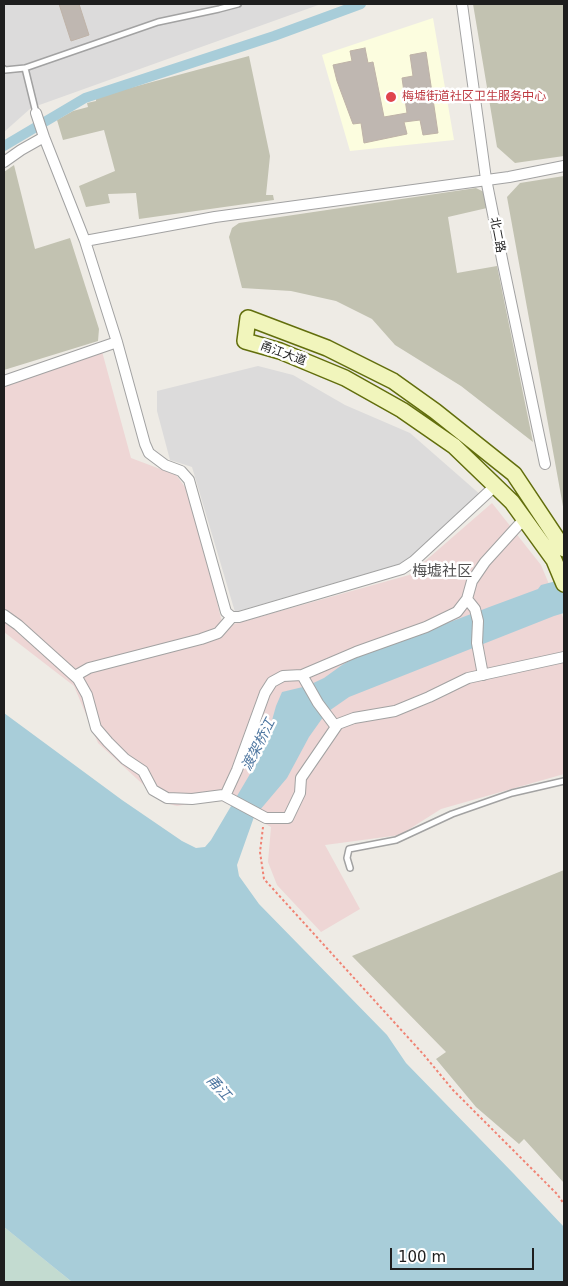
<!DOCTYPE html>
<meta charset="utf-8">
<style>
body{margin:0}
#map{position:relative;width:568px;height:1286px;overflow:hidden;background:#eeebe5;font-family:"DejaVu Sans",sans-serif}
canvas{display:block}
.frame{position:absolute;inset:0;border:5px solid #1e1e1e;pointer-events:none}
.scale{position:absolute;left:390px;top:1248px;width:144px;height:22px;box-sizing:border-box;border:2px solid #1e1e1e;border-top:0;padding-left:6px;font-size:15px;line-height:18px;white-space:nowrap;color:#1e1e1e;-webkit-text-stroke:4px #fff;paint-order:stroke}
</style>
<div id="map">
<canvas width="568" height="1286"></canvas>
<div class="frame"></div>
<div class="scale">100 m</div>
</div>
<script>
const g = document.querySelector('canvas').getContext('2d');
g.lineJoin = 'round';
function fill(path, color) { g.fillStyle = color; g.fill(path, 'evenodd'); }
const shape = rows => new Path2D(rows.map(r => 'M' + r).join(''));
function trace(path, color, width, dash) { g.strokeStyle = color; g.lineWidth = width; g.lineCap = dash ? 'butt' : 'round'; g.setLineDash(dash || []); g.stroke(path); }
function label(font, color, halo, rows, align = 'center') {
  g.font = font + ' "DejaVu Sans","Noto Sans SC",sans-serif'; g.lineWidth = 5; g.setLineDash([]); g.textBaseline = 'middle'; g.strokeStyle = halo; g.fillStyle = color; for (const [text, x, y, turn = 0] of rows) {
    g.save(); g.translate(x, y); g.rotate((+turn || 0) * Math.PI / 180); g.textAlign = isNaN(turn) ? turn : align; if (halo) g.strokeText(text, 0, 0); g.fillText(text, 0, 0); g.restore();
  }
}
const residential = shape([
 [4,4,321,4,31,108,4,132],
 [258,366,293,375,345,405,410,433,482,496,452,529,400,564,235,612,192,467,170,460,157,411,157,391]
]);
const commercial = shape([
 [100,344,131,458,176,475,192,496,223,627,409,575,492,503,541,565,564,620,564,774,441,809,400,835,325,845,360,909,321,932,277,885,268,862,271,827,218,799,177,806,162,802,98,743,74,686,4,632,4,377]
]);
const education = shape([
 [433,18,454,140,350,151,322,55]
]);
const construction = shape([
 [473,4,564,4,564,156,515,163,497,147],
 [249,56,270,156,266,195,273,195,274,200,139,219,136,193,108,194,110,203,86,207,79,186,115,171,104,130,63,140,57,120,73,111,88,107,87,103,96,101,96,97],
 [14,165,35,249,70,238,99,329,98,341,4,370,4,172],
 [564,176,564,512,507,197,520,183],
 [476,188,484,192,487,208,448,217,457,273,497,266,533,442,461,386,395,345,372,319,336,301,291,291,242,288,229,237,232,228,239,223],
 [564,870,564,1183,524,1139,519,1144,476,1107,436,1059,446,1052,352,956]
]);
const wetland = shape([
 [4,1227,24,1243,72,1282,4,1282]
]);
const water = shape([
 [564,579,564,613,554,616,349,697,326,713,309,737,287,778,254,817,237,865,239,876,259,904,387,1035,406,1063,514,1174,564,1227,564,1282,72,1282,4,1227,4,713,122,800,182,841,196,848,205,847,211,840,250,774,269,731,276,706,282,692,307,686,324,678,342,665,359,655,408,638,492,606,538,589,541,585]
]);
const canal = shape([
 [4,146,85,98,274,36,361,4]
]);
const building = shape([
 [59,4,79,4,89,35,71,41,59,4],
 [365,48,368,63,373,62,384,117,407,113,402,78,413,76,410,55,426,52,438,133,423,135,420,120,404,122,407,134,364,143,361,123,353,124,350,116,337,81,333,65,352,61,350,51,365,48]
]);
const path = shape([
 [263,827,260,852,264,879,424,1055,453,1090,557,1194,564,1204]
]);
const lane = shape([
 [25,68,158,22,219,9,238,4],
 [4,69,5,70,25,68,36,113],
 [350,868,347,858,349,849,396,840,452,814,512,793,564,781]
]);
const street = shape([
 [462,4,486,179,503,264,545,464],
 [36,113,44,137,85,241],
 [4,162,21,150,44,137],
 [4,381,117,342],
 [495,486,414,561,402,569,239,617,232,617,226,612,189,480,181,471,165,465,149,453,145,444,117,342,85,241,215,217,509,177,564,166],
 [467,599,475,609,478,621,477,643,483,675],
 [4,615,18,625,78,679,87,695,96,728,108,742,125,759,143,771,153,790,167,798,192,799,223,795,266,818,288,818,300,793,301,778,338,724,354,718,395,711,429,697,468,678,564,657],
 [302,675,318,703,336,727],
 [75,676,89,668,201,639,218,633,232,617],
 [225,796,237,770,265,693,272,682,283,676,302,675,356,652,426,627,457,612,467,599,472,581,485,562,524,519]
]);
const secondary = shape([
 [564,549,514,474,435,411,393,381,327,348,248,318,245,341,280,351,345,378,402,410,454,446,512,502,554,560,564,584]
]);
const markers = [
 [391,97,6,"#e0444e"]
];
const healthNames = [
 ["梅墟街道社区卫生服务中心",402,97]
];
const streetNames = [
 ["北二路",497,235,79],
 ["甬江大道",283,354,20]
];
const waterNames = [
 ["渡架桥江",259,745,-63],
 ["甬江",218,1088,47]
];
const quarterNames = [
 ["梅墟社区",442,572]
];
fill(residential, '#dcdbdb');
fill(commercial, '#eed6d5');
fill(education, '#fcfddf');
fill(construction, '#c2c2b1');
fill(wetland, '#c3dbd0');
fill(water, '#a8cdd9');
trace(canal, '#a8cdd9', 10);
fill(building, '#bfb7b1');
trace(building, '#bfb3a8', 1);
trace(lane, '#a2a2a2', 8);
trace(street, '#a2a2a2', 12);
trace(secondary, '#626e0c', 18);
trace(path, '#f08374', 2, [2.5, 2.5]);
trace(lane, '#fff', 5);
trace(street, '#fff', 10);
trace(secondary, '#f1f5bc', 15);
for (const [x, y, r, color] of markers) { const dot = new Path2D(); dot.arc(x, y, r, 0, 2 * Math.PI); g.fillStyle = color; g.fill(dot); trace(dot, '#fff', 2); }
label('12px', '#be3a42', '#fff', healthNames, 'left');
label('12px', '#1e1e1e', '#fff', streetNames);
label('italic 14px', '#4e76a0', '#fff', waterNames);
label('15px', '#515151', '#fff', quarterNames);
</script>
